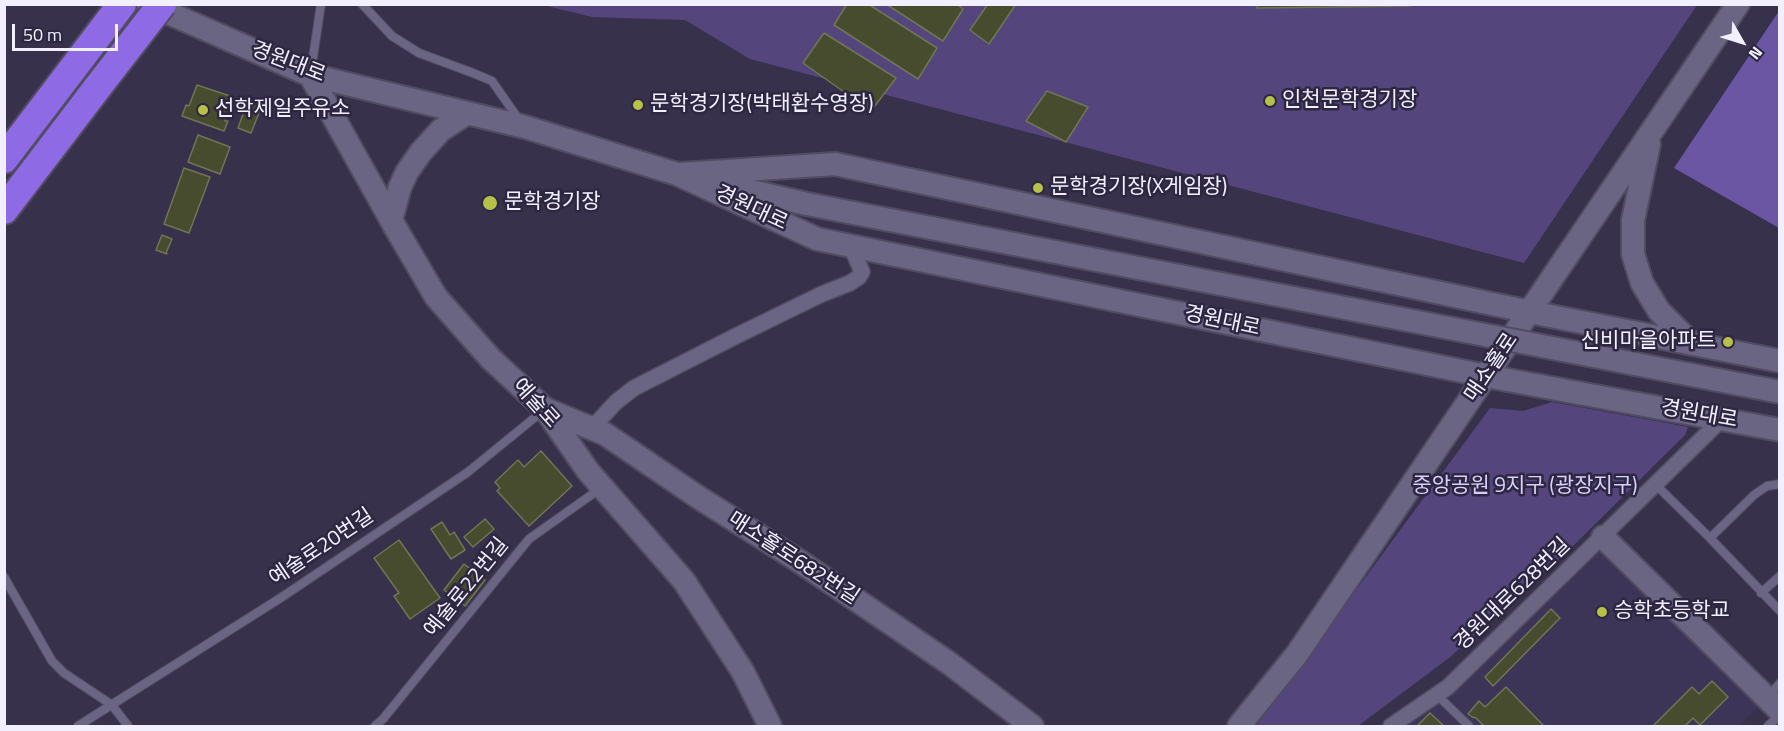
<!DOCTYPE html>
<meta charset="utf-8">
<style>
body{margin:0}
#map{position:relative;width:1784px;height:731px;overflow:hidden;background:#37314c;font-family:"Titillium Web",sans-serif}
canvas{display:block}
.frame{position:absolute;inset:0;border:6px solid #f2f0fe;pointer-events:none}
.north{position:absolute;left:1712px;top:12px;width:60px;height:60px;-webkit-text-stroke:4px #2d2741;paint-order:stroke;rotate:129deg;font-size:16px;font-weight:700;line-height:24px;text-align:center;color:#f2f0fe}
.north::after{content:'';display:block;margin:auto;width:21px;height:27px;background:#f2f0fe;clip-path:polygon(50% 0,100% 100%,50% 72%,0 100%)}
.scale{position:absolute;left:12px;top:24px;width:106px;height:27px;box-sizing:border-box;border:3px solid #f2f0fe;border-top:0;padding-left:8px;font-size:18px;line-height:21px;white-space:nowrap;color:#f2f0fe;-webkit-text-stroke:4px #2d2741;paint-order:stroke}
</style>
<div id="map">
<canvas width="1784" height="731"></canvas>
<div class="frame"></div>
<div class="north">N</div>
<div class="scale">50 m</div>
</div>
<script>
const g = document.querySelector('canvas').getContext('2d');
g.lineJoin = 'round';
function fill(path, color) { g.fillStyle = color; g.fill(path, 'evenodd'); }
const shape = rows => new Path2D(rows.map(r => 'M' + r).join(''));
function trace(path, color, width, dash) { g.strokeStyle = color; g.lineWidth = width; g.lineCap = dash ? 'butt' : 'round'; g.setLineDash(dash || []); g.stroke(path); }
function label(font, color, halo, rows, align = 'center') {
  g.font = font + ' "Titillium Web","Noto Sans KR",sans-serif'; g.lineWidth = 5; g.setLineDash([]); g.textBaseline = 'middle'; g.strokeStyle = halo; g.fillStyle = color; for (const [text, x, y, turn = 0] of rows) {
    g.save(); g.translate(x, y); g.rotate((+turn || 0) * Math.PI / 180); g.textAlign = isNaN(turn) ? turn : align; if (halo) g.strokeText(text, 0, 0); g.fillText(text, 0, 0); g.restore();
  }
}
const built = shape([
 [1603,537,1767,698,1739,726,1391,726,1448,687]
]);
const green = shape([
 [543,5,1697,5,1524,263,750,59,685,20,592,17],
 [1552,402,1688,427,1685,435,1570,549,1449,658,1358,726,1256,726,1490,408,1523,411]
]);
const forest = shape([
 [1779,11,1779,228,1674,168]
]);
const building = shape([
 [847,4,868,4,937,48,918,79,834,25,847,4],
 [886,4,957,4,963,9,943,41,886,4],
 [988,4,1016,4,989,44,970,30,988,4],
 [1258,4,1425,4,1407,6,1257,8,1258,4],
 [824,33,896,78,871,111,803,63,824,33],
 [197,85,233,97,225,121,228,121,224,131,182,116,186,105,189,106,197,85],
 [1047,91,1088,107,1066,142,1026,121,1047,91],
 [247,103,261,108,251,133,238,128,247,103],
 [198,135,230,147,220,174,188,162,198,135],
 [184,168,210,177,189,233,164,224,184,168],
 [162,235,172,239,166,253,167,254,156,250,162,235],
 [541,451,572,486,529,526,497,491,500,488,495,482,518,460,524,467,541,451],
 [485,519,494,529,473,547,464,537,485,519],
 [442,522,450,535,454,532,465,550,451,559,431,529,442,522],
 [399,540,440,598,410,619,394,596,399,593,374,558,399,540],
 [464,564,485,580,465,606,444,590,464,564],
 [1551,609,1560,618,1493,686,1485,677,1551,609],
 [1712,681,1728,697,1700,725,1693,718,1685,726,1653,726,1692,687,1699,694,1712,681],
 [1506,687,1544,726,1484,726,1476,718,1472,717,1468,714,1479,701,1485,707,1506,687],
 [1430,713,1444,726,1417,726,1430,713]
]);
const lane = shape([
 [362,4,392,36,419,53,473,73,492,81,520,121],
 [311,71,321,4],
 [1656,485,1710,538,1780,611],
 [1710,538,1754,495,1767,486,1780,484],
 [4,577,52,661,64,673,112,705,128,726],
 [1761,593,1780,576],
 [1437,695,1469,726],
 [1769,696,1780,683],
 [78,726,282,597,468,472,544,410],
 [375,726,383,719,529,539,601,488],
 [1768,726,1780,715]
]);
const street = shape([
 [592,428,616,402,634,388,736,336,822,294,850,283,859,277,862,272,851,246],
 [1391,726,1448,687,1722,419]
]);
const secondary = shape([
 [148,4,310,75,525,127,677,174,807,204],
 [310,75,395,227,436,297,491,359,545,409,588,471,684,581,743,672,770,726],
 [1649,144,1633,220,1633,254,1642,283,1659,311,1692,344],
 [677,174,817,239,1486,376,1780,430],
 [681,174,835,164,1530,312,1780,361],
 [391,220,400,187,407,172,421,152,441,130,467,113],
 [545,409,605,434,698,497,799,561,949,663,1032,726],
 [1603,537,1780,711],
 [1239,726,1297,654,1738,4]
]);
const highway = shape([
 [4,159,122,4],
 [4,210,97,88]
]);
const secondaryBridge = shape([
 [807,204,1780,392]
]);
const highwayBridge = shape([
 [97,88,162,4]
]);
const markers = [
 [1270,101,6,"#b6c149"],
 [638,105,6,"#b6c149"],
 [203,110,6,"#b6c149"],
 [1038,188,6,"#b6c149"],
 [490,203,8,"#b6c149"],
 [1728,342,6,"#b6c149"],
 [1602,612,6,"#b6c149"]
];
const streetNames = [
 ["경원대로",288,63,21],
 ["경원대로",751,209,25],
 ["경원대로",1222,322,12],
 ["매소홀로",1492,368,-56],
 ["예술로",535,404,48],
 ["경원대로",1699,415,10],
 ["예술로20번길",322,548,-34],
 ["매소홀로682번길",793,559,33],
 ["예술로22번길",467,588,-51],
 ["경원대로628번길",1513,595,-44]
];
const poiNames = [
 ["인천문학경기장",1282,101],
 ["문학경기장(박태환수영장)",650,105],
 ["선학제일주유소",215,110],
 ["문학경기장(X게임장)",1050,188],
 ["문학경기장",504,203],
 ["신비마을아파트",1716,342,"right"],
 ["승학초등학교",1614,612]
];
const parkNames = [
 ["중앙공원 9지구 (광장지구)",1525,487]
];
fill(built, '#3d3557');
fill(green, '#54467d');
fill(forest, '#6b56a4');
fill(building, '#484c2e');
trace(building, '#707555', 1.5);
trace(lane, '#524c62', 10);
trace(street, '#524c62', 18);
trace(secondary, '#524c62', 26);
trace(highway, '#524c62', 32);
trace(lane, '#6b6584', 8);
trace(street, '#6b6584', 15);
trace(secondary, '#6b6584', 22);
trace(highway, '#8e6be5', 28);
trace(secondaryBridge, '#524c62', 26, []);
trace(highwayBridge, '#524c62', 32, []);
trace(secondaryBridge, '#6b6584', 22);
trace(highwayBridge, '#8e6be5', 28);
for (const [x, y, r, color] of markers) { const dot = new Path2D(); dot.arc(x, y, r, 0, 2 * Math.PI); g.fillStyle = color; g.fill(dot); trace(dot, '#2d2741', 2); }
label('21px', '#f2f0fe', '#2d2741', streetNames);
label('21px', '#f2f0fe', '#2d2741', poiNames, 'left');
label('21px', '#d7cffa', '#2d2741', parkNames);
</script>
